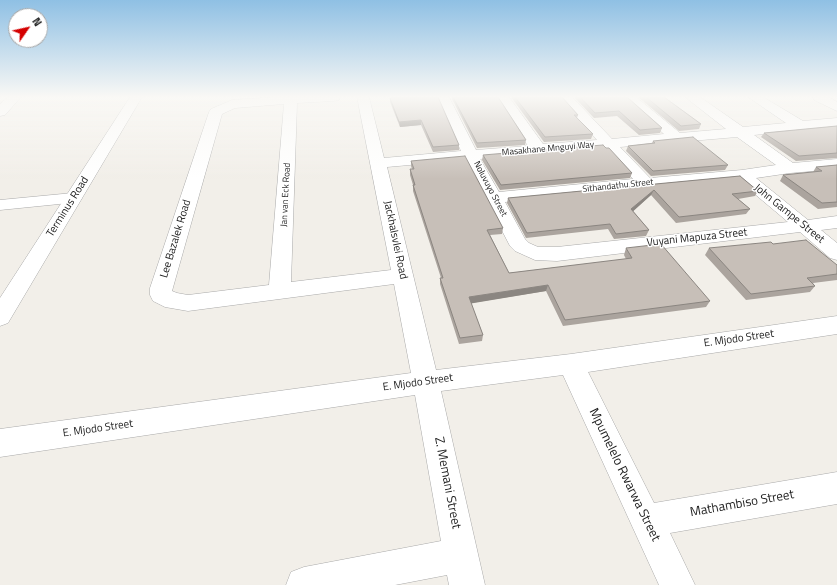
<!DOCTYPE html>
<style>
body{margin:0}
#map{position:relative;width:837px;height:585px;overflow:hidden;background:#f2efe9;font-family:"Titillium Web",sans-serif}
canvas{display:block}
.north{position:absolute;left:8px;top:8px;width:40px;height:40px;box-sizing:border-box;background:#fff;border:1px solid #a7a7a7;border-radius:50%;rotate:56deg;font-size:11px;font-weight:700;line-height:16px;text-align:center;color:#222}
.north::after{content:'';display:block;margin:auto;width:14px;height:18px;background:#d40000;clip-path:polygon(50% 0,100% 100%,50% 72%,0 100%)}
</style>
<div id="map">
<canvas width="837" height="585"></canvas>
<div class="north">N</div>
</div>
<script>
const g = document.querySelector('canvas').getContext('2d');
g.lineJoin = 'round';
const shape = rows => new Path2D(rows.map(r => 'M' + r).join(''));
function trace(path, color, width, dash) { g.strokeStyle = color; g.lineWidth = width; g.lineCap = dash ? 'butt' : 'round'; g.setLineDash(dash || []); g.stroke(path); }
function fill(path, color) { g.fillStyle = color; g.fill(path, 'evenodd'); }
function label(font, color, halo, rows, align = 'center') {
  g.font = font + ' "Titillium Web",sans-serif'; g.lineWidth = 3; g.setLineDash([]); g.textBaseline = 'middle'; g.strokeStyle = halo; g.fillStyle = color; for (const [text, x, y, turn = 0] of rows) {
    g.save(); g.translate(x, y); g.rotate((+turn || 0) * Math.PI / 180); g.textAlign = isNaN(turn) ? turn : align; if (halo) g.strokeText(text, 0, 0); g.fillText(text, 0, 0); g.restore();
  }
}
const minor = shape([
 [8,97,21,97,5,115,0,116,0,104,8,97],
 [276,97,340,97,339,100,334,101,297,103,291,282,391,270,357,97,369,97,384,158,461,151,437,97,449,97,476,150,528,146,496,97,509,97,543,144,597,140,559,97,572,97,612,139,664,134,622,97,636,97,680,133,726,129,685,97,700,97,743,127,786,123,748,97,763,97,803,121,837,118,837,126,754,135,793,163,837,159,837,169,790,173,756,178,808,220,837,216,837,228,821,230,837,243,837,260,830,258,800,232,557,261,535,260,515,251,510,246,465,160,387,167,436,370,571,354,837,316,837,334,588,372,654,503,837,472,837,504,670,533,695,585,659,585,563,375,441,391,485,585,449,585,447,575,395,585,286,585,291,572,304,567,441,541,415,395,0,457,0,429,411,373,394,284,188,311,165,307,153,301,150,295,150,288,209,112,211,109,232,100,276,97],
 [284,104,269,285,188,295,177,293,172,291,222,114,235,108,284,104],
 [737,137,776,165,742,170,650,178,620,147,737,137],
 [605,148,633,179,499,192,480,159,605,148],
 [738,180,788,222,557,247,538,247,529,243,525,239,505,202,738,180],
 [813,97,829,97,837,102,837,111,814,100,813,97],
 [73,193,79,194,82,198,79,202,0,210,0,200,73,193]
]);
const tertiary = shape([
 [130,97,142,97,8,323,0,326,0,298,130,97]
]);
const wall = shape([
 [451,97,498,97,526,140,525,145,477,148],
 [511,97,562,97,578,115,577,118,593,134,591,139,544,142],
 [574,97,627,97,662,128,660,133,639,135,617,116,594,118],
 [638,97,664,97,701,124,699,129,679,131],
 [390,98,459,145,459,150,433,152,421,125,400,127,390,102],
 [837,126,837,158,796,161,761,137,764,133],
 [653,141,728,165,725,170,651,176,626,151,628,146,652,143],
 [483,155,632,173,630,178,500,190,482,160],
 [411,161,503,228,502,234,490,235,509,273,626,259,624,255,626,248,710,301,706,307,563,326,546,291,471,303,483,335,482,341,459,344,440,284,440,278,441,278,413,191,413,185,410,175,410,169,412,169,411,166],
 [837,165,837,207,818,209,780,181,783,175,813,172,816,167],
 [740,176,758,191,755,196,738,199,750,209,746,214,676,223,651,195,633,211,649,230,646,236,614,239,608,229,526,238,507,203,508,198],
 [709,248,837,265,837,280,813,283,815,286,810,292,746,300,705,255]
]);
const shadedWall = shape([
 [421,120,421,125,400,127,399,122],
 [654,190,651,195,629,215,631,209],
 [548,285,546,291,468,304,469,297]
]);
const building = shape([
 [395,97,438,97,459,145,433,147,421,120,399,122,390,98,395,97],
 [453,97,498,97,526,140,477,143,453,97],
 [515,97,562,97,578,115,574,115,593,134,545,137,515,97],
 [580,97,627,97,662,128,640,130,619,111,595,113,580,97],
 [646,97,664,97,701,124,681,126,646,97],
 [837,126,837,153,799,156,764,133,837,126],
 [693,137,728,165,653,171,628,146,655,143,653,141,693,137],
 [603,145,606,148,609,148,632,173,501,185,483,155,603,145],
 [465,156,503,228,487,230,509,273,632,258,626,248,661,244,710,301,565,320,548,285,469,297,483,335,460,338,440,278,443,278,413,185,415,185,410,169,414,169,411,161,465,156],
 [837,165,837,202,822,203,783,175,822,171,816,167,837,165],
 [740,176,758,191,732,194,750,209,679,217,654,190,631,209,649,230,616,234,610,224,527,233,508,198,740,176],
 [806,240,837,265,837,274,807,278,815,286,751,294,709,248,771,242,773,244,806,240]
]);
const farStreetnames = [
 ["Masakhane Mnguyi Way",548,149,-5],
 ["Sithandathu Street",618,186,-6],
 ["Noluvuyo Street",490,189,62],
 ["Jan van Eck Road",286,195,-87]
];
const streetNames = [
 ["Terminus Road",68,207,-58],
 ["John Gampe Street",789,214,39],
 ["Vuyani Mapuza Street",697,238,-6],
 ["Lee Bazalek Road",176,239,-73],
 ["Jackhalsvlei Road",395,240,78],
 ["E. Mjodo Street",739,339,-8],
 ["E. Mjodo Street",418,383,-8],
 ["E. Mjodo Street",98,429,-8]
];
const nearStreetnames = [
 ["Mpumelelo Rwarwa Street",624,475,64],
 ["Z. Memani Street",447,483,79],
 ["Mathambiso Street",742,504,-10]
];
trace(minor, '#a9a9a9', 1);
trace(tertiary, '#a9a9a9', 1);
fill(minor, '#fff');
fill(tertiary, '#fff');
fill(wall, '#aba49e');
fill(shadedWall, '#8b8681');
fill(building, '#c7bfb8');
trace(building, '#8b8681', 1);
const sky = g.createLinearGradient(0, 0, 0, 179);
sky.addColorStop(0, '#8fc0e4');
sky.addColorStop(0.54, '#f9f8f5');
sky.addColorStop(1, '#f9f8f500');
g.fillStyle = sky;
g.fillRect(0, 0, 837, 179);
label('9px', '#222', '#fff', farStreetnames);
label('11px', '#222', '#fff', streetNames);
label('13px', '#222', '#fff', nearStreetnames);
</script>
